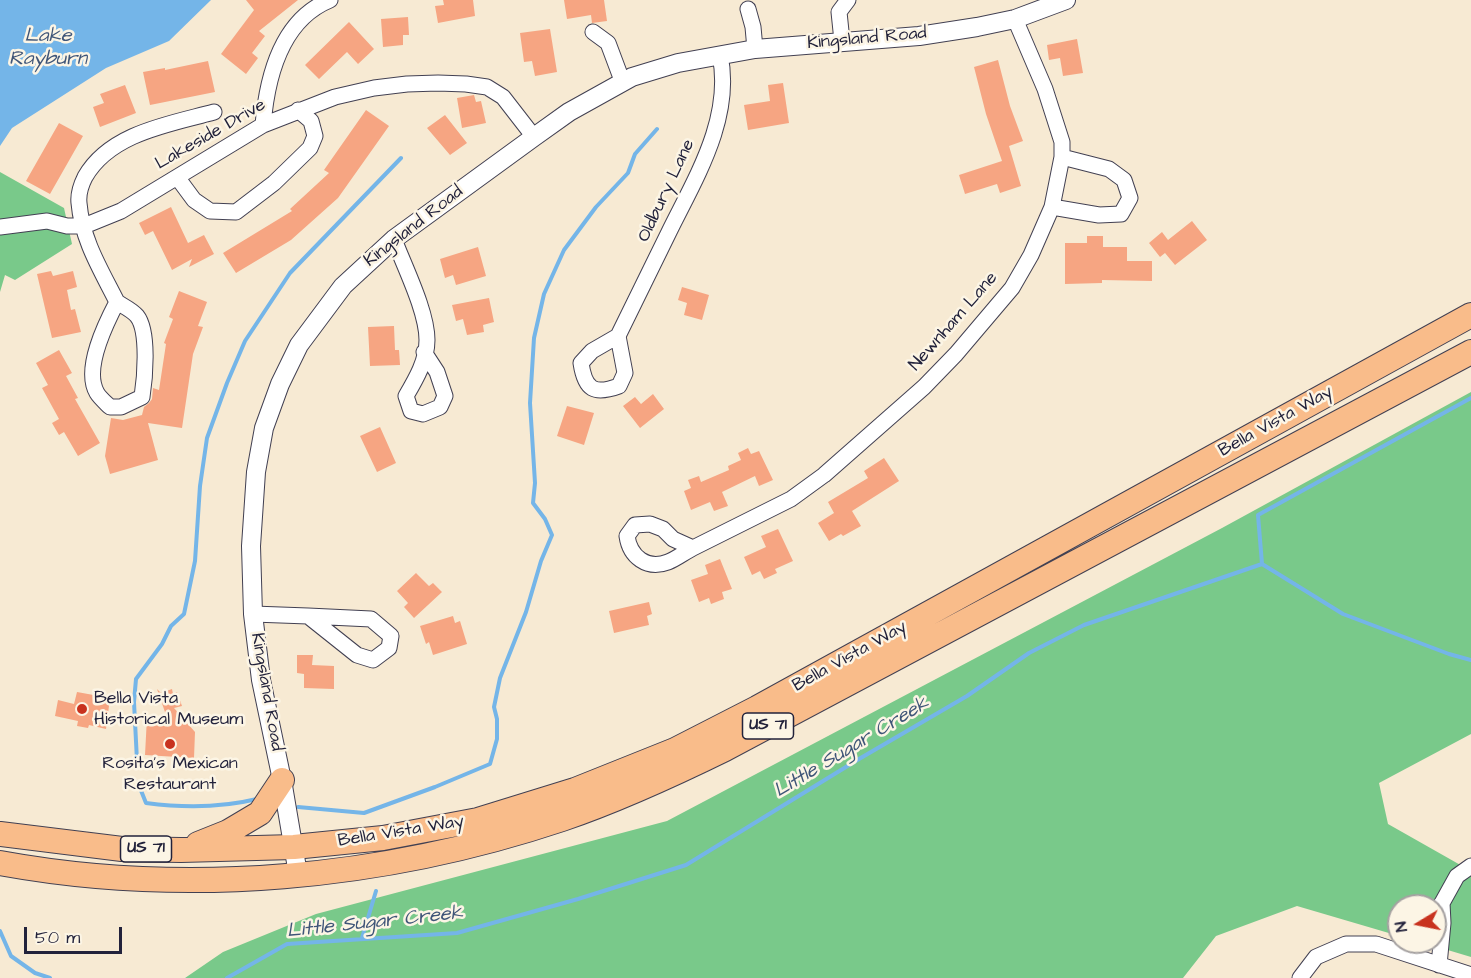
<!DOCTYPE html>
<style>
body{margin:0}
#map{position:relative;width:1471px;height:978px;overflow:hidden;background:#f7ead3;font-family:"Architects Daughter",sans-serif}
canvas{display:block}
.north{position:absolute;left:1387px;top:894px;width:60px;height:60px;box-sizing:border-box;background:#fcf5e5;border:2px solid #a5a1a1;border-radius:50%;rotate:260deg;font-size:16px;font-weight:700;line-height:24px;text-align:center;color:#22223b}
.north::after{content:'';display:block;margin:auto;width:21px;height:27px;background:#c8321e;clip-path:polygon(50% 0,100% 100%,50% 72%,0 100%)}
.scale{position:absolute;left:24px;top:927px;width:98px;height:27px;box-sizing:border-box;border:3px solid #22223b;border-top:0;padding-left:8px;font-size:18px;line-height:21px;white-space:nowrap;color:#22223b;-webkit-text-stroke:4px #fcf5e5;paint-order:stroke}
</style>
<div id="map">
<canvas width="1471" height="978"></canvas>
<div class="north">N</div>
<div class="scale">50 m</div>
</div>
<script>
const g = document.querySelector('canvas').getContext('2d');
g.lineJoin = 'round';
function fill(path, color) {
  g.fillStyle = color;
  g.fill(path, 'evenodd');
}
function stroke(path, color, width, dash) {
  g.strokeStyle = color;
  g.lineWidth = width;
  g.lineCap = dash ? 'butt' : 'round';
  g.setLineDash(dash || []);
  g.stroke(path);
}
function drawText(font, color, halo, rows, align = 'center') {
  g.font = font + ' "Architects Daughter",sans-serif';
  g.lineWidth = 5;
  g.setLineDash([]);
  g.textBaseline = 'middle';
  g.strokeStyle = halo;
  g.fillStyle = color;
  for (const [text, x, y, turn = 0] of rows) {
    g.save();
    g.translate(x, y);
    g.rotate((+turn || 0) * Math.PI / 180);
    g.textAlign = isNaN(turn) ? turn : align;
    if (halo) g.strokeText(text, 0, 0);
    g.fillText(text, 0, 0);
    g.restore();
  }
}
const green = new Path2D(`
 M0,172L64,208L72,244L15,280L5,275L0,292Z
 M1471,392V734L1379,783L1388,824L1471,871V957L1421,942H1435V906H1399V936L1297,906L1216,936L1183,978H185L223,952L316,914L667,821L1222,528Z`);
const water = new Path2D(`
 M0,0H211L169,41L106,68L12,128L0,146Z`);
const stream = new Path2D(`
 M1262,564L1258,515L1471,398
 M137,761L134,702L136,679L162,644L171,626L184,614L195,561L200,486L207,438L227,383L245,341L290,273L401,158
 M138,783L146,803C184,808 220,808 257,799
 M298,807L364,813L435,787L490,764L497,739V719L494,707L500,678L526,612L541,561L552,535L545,519L533,503L535,483L530,403L534,338L544,294L564,250L596,207L628,173L635,154L657,129
 M0,931L11,956L35,973L50,978
 M362,938L376,891
 M227,978L287,944L457,933L578,899L686,865L859,759L967,696L1029,653L1084,625L1262,564L1343,614L1449,654L1471,660`);
const building = new Path2D(`
 M246,0H298L259,31L265,36L252,53L258,58L246,74L221,54L254,10Z
 M443,0H473L475,16L438,23L435,6L444,5Z
 M564,0H604L607,21L592,23L591,15L567,19Z
 M408,17L409,35H403V45L383,47L381,19Z
 M349,22L374,49L358,64L347,52L319,79L305,65Z
 M550,29L557,72L535,76L532,61L524,62L520,33Z
 M1077,39L1083,73L1063,76L1060,58L1049,60L1047,45Z
 M998,60L1010,106L1023,141L1009,146L1021,186L1000,193L997,184L965,194L959,175L1002,161L986,114L974,67Z
 M208,61L215,92L150,105L143,72L165,68V70Z
 M783,83L789,123L748,130L744,105L770,101L768,85Z
 M125,85L136,113L100,127L93,107L104,103L100,94Z
 M474,95L476,102L481,101L486,123L462,128L457,98Z
 M366,110L389,126L338,198L291,240L236,273L223,253L292,211L290,209L329,173L324,170Z
 M445,115L467,143L450,155L427,128Z
 M59,123L83,136L50,194L26,181Z
 M171,207L188,243L204,235L214,254L189,267L192,259L172,270L153,231L145,235L139,223Z
 M1192,221L1207,240L1175,265L1165,253L1160,257L1149,243L1162,232L1168,240Z
 M1087,236H1103V247H1127V261H1152V281L1102,280V283L1065,284V243H1087Z
 M478,247L486,276L456,285L453,275L445,278L440,259Z
 M51,271L53,276L73,271L77,287L67,290L71,310L75,309L81,332L52,338L37,274Z
 M682,287L709,295L702,320L684,315L687,303L678,300Z
 M179,291L207,302L198,326L203,327L193,354L182,428L148,423L158,460L110,474L105,456L111,418L123,420L142,415L144,407L149,403L152,399L153,388L159,390L166,344L164,343L173,319L169,317Z
 M489,298L494,322L483,325L484,332L467,335L463,319L456,321L452,305Z
 M394,326L395,350H399L400,365L370,366L368,327Z
 M59,350L72,373L66,376L78,398L75,399L100,443L78,456L64,432L59,435L52,423L59,419L42,388L48,385L36,363Z
 M653,394L664,409L640,428L623,406L635,397L641,404Z
 M567,406L594,413L584,445L557,436Z
 M380,427L396,463L377,472L360,436Z
 M748,448L751,454L759,451L773,480L759,486L755,476L722,492L728,506L714,511L710,502L691,510L684,491L691,488L688,480L699,476L701,482L729,470L728,466L741,460L738,453Z
 M884,458L899,481L852,511L861,526L843,536L841,534L829,541L818,523L834,513L828,502L868,478L864,471Z
 M778,529L793,561L775,569L777,573L764,579L760,571L752,575L744,557L766,547L761,536Z
 M720,559L732,589L722,592L724,599L711,604L709,598L699,602L691,580L708,574L705,565Z
 M416,573L429,586L433,583L442,592L414,618L404,607L408,603L397,591Z
 M649,602L652,614L647,616L649,625L614,633L609,611Z
 M453,616L455,623L460,621L467,644L433,655L429,642L426,644L420,626Z
 M297,655H313L312,665L334,666V689L304,688V674L297,673Z
 M157,689L161,693L172,689L173,694L177,692L182,706L174,708L195,732L194,758L145,755L147,717L169,718L166,715Z
 M77,692L110,698L106,729L89,725L88,728L77,726L78,721L55,716L58,700L74,704Z`);
const minor = new Path2D(`
 M748,9L753,27L755,49
 M593,32L608,43L623,83
 M842,41L839,12L848,0
 M263,125C267,77 281,20 330,0
 M177,177L194,200L210,211L236,212L274,183L310,148L315,136L311,121L298,110
 M1052,207L1099,215L1121,214L1130,198L1124,180L1109,169L1062,157
 M0,227L47,221L67,226H84L121,211L263,125L335,97L374,88L407,84L438,83L466,84L487,87L503,97L534,137
 M394,239C404,266 427,311 427,340C427,360 416,379 406,396L411,411L423,414L440,407L445,396L437,372L424,352
 M117,302C101,270 82,240 79,203C78,194 81,185 85,177C110,133 170,124 214,112
 M117,302C123,306 132,310 137,316C149,331 145,378 142,397L121,407H110C106,403 100,398 97,393C83,369 106,323 117,302Z
 M618,336L625,373L619,386C594,395 585,390 581,363L592,351L618,336C635,301 652,267 669,232C696,177 733,118 720,55
 M693,548C685,552 676,559 668,562C647,570 630,557 627,536L635,525L650,524L663,529L673,539L693,548L791,499L824,475L924,387L956,354L1012,288L1031,255L1052,207L1062,157V142L1045,89L1015,19
 M253,614L308,616
 M308,616L371,619L391,636L389,648L373,660L357,655Z
 M1436,910L1442,903L1457,876L1471,866
 M1439,965L1443,923L1442,903
 M1300,978L1316,957L1346,944H1376L1471,975`);
const tertiary = new Path2D(`
 M298,874L282,780L261,680L253,614L251,546L256,472L264,428L280,384L299,345L343,286L394,239L534,137L569,112L632,77L678,63L755,49L919,36L977,27L1015,19L1066,0`);
const primary = new Path2D(`
 M0,834L122,849L181,850L294,847L383,838L478,820L575,790L675,750L757,708L1471,315
 M198,844L228,832L260,813L282,780
 M0,863C186,897 383,879 562,819C618,800 672,775 725,749L1471,352`);
const markers = [
 [82,709,6,"#c8321e"],
 [170,744,6,"#c8321e"]
];
const shields = [
 [768,726,51],
 [146,849,51]
];
const shieldNames = [
 ["US 71",768,726],
 ["US 71",146,849]
];
const streetNames = [
 ["Kingsland Road",867,39,-5],
 ["Lakeside Drive",211,135,-30],
 ["Oldbury Lane",667,191,-65],
 ["Kingsland Road",414,227,-38],
 ["Newnham Lane",954,322,-49],
 ["Bella Vista Way",1276,422,-29],
 ["Bella Vista Way",850,657,-29],
 ["Kingsland Road",266,692,80],
 ["Bella Vista Way",401,832,-9]
];
const poiNames = [
 ["Bella Vista",94,699],
 ["Historical Museum",94,720],
 ["Rosita's Mexican",170,764,"center"],
 ["Restaurant",170,785,"center"]
];
const waterNames = [
 ["Lake",48,37],
 ["Rayburn",48,60],
 ["Little Sugar Creek",852,748,-31],
 ["Little Sugar Creek",375,923,-6]
];
fill(green, '#79c98a');
fill(water, '#74b5e8');
stroke(stream, '#74b5e8', 4);
fill(building, '#f6a582');
stroke(minor, '#424052', 17);
stroke(tertiary, '#424052', 20);
stroke(primary, '#424052', 26);
stroke(minor, '#fff', 15);
stroke(tertiary, '#fff', 18);
stroke(primary, '#f9bc8a', 24);
for (const [x, y, r, color] of markers) {
  const dot = new Path2D();
  dot.arc(x, y, r, 0, 2 * Math.PI);
  g.fillStyle = color;
  g.fill(dot);
  stroke(dot, '#fcf5e5', 2);
}
for (const [x, y, w] of shields) {
  const box = new Path2D();
  box.roundRect(x - w / 2, y - 13, w, 26, 4.5);
  g.fillStyle = '#fcf5e5';
  g.fill(box);
  stroke(box, '#22223b', 1.5);
}
drawText('bold 16px', '#22223b', null, shieldNames);
drawText('18px', '#22223b', '#fcf5e5', streetNames);
drawText('18px', '#22223b', '#fcf5e5', poiNames, 'left');
drawText('italic 20px', '#3f5578', '#fcf5e5', waterNames);
</script>
